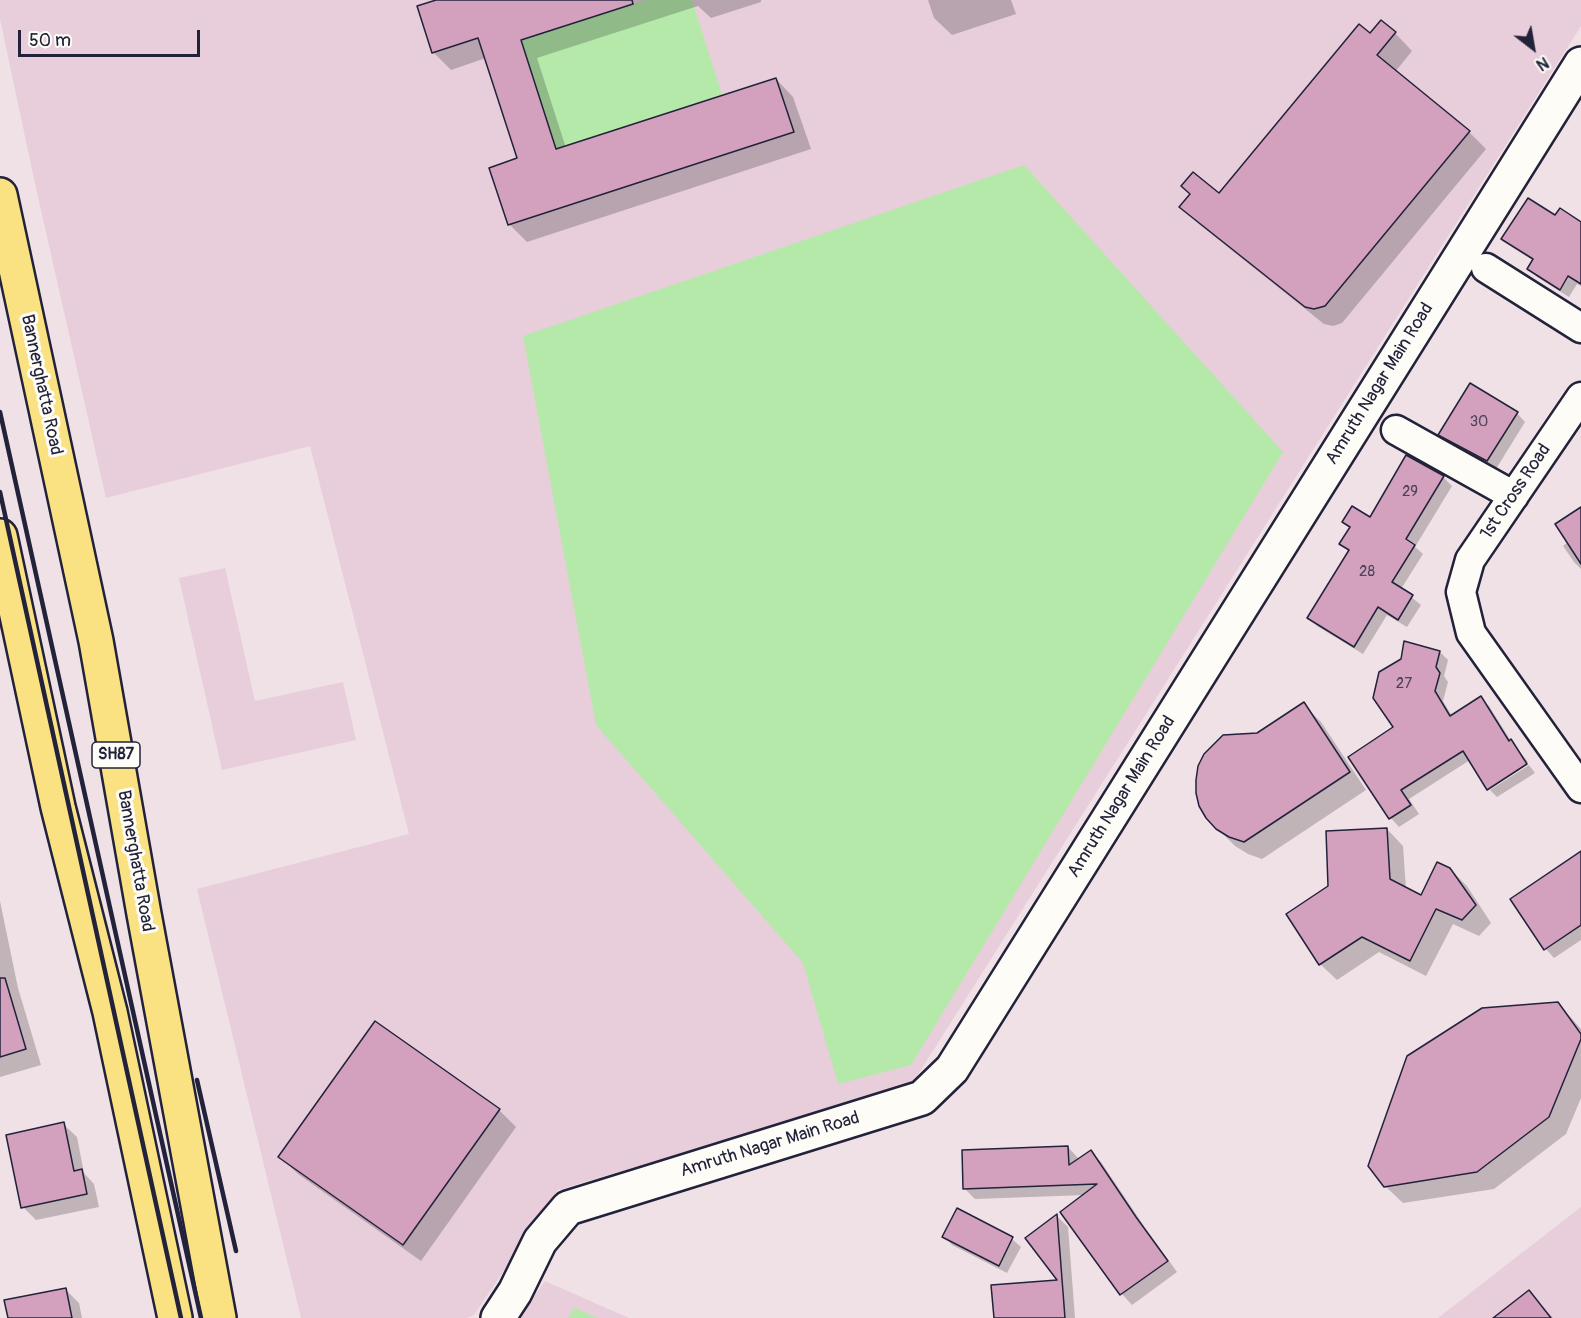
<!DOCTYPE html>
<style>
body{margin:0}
#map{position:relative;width:1581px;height:1318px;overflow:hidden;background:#f0e1e6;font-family:Pangolin,sans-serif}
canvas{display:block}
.north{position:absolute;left:1503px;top:18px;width:60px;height:60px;-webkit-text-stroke:4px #fdfcf7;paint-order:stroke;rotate:149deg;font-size:16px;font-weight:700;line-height:24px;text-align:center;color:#22223b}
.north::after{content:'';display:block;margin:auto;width:21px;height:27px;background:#22223b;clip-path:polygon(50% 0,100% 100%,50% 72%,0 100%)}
.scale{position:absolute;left:18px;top:30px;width:182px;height:27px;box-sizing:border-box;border:3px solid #22223b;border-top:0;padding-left:8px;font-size:18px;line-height:21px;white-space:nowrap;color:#22223b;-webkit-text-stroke:4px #fdfcf7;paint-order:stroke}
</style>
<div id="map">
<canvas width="1581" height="1318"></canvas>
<div class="north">N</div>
<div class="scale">50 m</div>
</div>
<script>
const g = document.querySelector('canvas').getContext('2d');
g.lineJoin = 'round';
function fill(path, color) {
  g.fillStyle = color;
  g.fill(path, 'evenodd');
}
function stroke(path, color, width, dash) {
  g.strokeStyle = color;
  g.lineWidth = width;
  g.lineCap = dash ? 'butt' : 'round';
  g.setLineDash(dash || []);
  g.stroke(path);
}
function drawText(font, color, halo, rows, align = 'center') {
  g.font = font + ' Pangolin,sans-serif';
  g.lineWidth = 6;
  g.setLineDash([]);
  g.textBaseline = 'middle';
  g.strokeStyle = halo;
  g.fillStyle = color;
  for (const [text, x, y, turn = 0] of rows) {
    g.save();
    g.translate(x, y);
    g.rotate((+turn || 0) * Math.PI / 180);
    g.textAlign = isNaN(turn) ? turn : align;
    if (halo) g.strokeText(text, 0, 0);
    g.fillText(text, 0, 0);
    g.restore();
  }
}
const built = new Path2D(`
 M0,0H1581V26L912,1084L558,1190L474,1315L467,1318H301L197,889L409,834L310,446L106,498L34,179L0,19Z
 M225,568L255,701L343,682L356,740L222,770L179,578Z
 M1581,1207V1318H1438Z
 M545,1281L629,1318H519Z`);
const green = new Path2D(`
 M645,0H692L722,95L556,149L521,40Z
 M1024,165L1283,452L911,1065L838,1084L803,963L596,725L523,336Z
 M574,1308H575L598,1318H568Z`);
const shadow = new Path2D(`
 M441,0H761V2L711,18L698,6L537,58L566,148L776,79L793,97L811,149L527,242L509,224L519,159L486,58L451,70L433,52Z
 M928,0H1011L1016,14L952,35L934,18Z
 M1395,33L1412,51L1395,72L1469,132L1486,149L1342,323L1333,326L1324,324L1199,224L1181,207L1220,196L1371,35Z
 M1556,217L1581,224V286L1577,284L1569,297L1537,277L1529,268L1534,261L1512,247L1503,238Z
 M1517,413L1525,422L1496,469L1449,443L1440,435Z
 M1443,477L1452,486L1415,547L1423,554L1401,589L1421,605L1407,627L1387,615L1363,654L1317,626L1309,618L1349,552L1341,544L1350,529L1344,522L1370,519Z
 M1581,509V569L1574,562L1563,546L1568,542Z
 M1440,652L1448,660L1444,676L1448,682L1443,701L1452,716L1480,698L1489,706L1511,741L1528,762L1488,787L1470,760L1409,799L1419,814L1399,827L1391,818L1350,757L1395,727Z
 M1303,704L1321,722L1366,790L1262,859L1248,854L1235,846L1217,828L1257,735Z
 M1529,765L1535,773L1497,797L1490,790Z
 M1387,829L1403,846L1406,889L1421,897L1450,869L1467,886L1491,923L1479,936L1453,924L1426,976L1379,952L1337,980L1320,964L1330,887Z
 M1581,853V940L1554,958L1546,949L1512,899Z
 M0,901L18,988L41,1065L0,1077Z
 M1558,1003L1581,1029V1098L1566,1134L1494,1189L1403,1203L1385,1186Z
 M499,1110L516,1127L421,1261L298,1174L280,1157Z
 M63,1124L77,1137L84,1173L94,1184L99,1207L36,1220L23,1207Z
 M1068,1147L1078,1158V1160L1091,1152L1101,1162L1146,1229L1177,1272L1132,1305L1122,1294L1062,1212L1085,1195L975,1199L964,1188Z
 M957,1210L1012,1239L1021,1247L1007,1273L952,1245L944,1236Z
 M1057,1216L1068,1227L1075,1318H995L1060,1282Z
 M66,1290L79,1303L82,1318H9Z
 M1529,1292L1553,1318H1496Z`);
const building = new Path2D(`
 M436,0H632L633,4L521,40L556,149L776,78L794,132L508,225L489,168L517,158L478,38L432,53L417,6Z
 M1381,20L1396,32L1377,55L1470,131L1325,306L1314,309L1305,307L1179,207L1190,194L1181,186L1193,172L1219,193L1359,24L1370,33Z
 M1528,198L1555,215L1560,208L1581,222V284L1568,276L1560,290L1527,269L1533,259L1501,239Z
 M1470,383L1518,412L1487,461L1438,435Z
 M1406,455L1444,476L1406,539L1415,545L1392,582L1413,595L1398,620L1378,607L1354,647L1307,618L1349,550L1339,544L1350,527L1342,522L1352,506L1370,517Z
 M1581,507V564L1555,524Z
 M1404,641L1440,651L1436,667L1440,673L1435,691L1450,716L1481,696L1509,741L1511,739L1527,764L1487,790L1463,751L1401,790L1411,805L1389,819L1348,757L1393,727L1373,698L1379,672L1401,659Z
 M1304,702L1350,772L1244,842L1229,837L1216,829L1206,818L1199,806L1196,793V780L1198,766L1204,754L1223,735L1257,733Z
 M1387,828L1390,879L1421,895L1437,862L1450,868L1476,905L1462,920L1436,909L1410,961L1362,937L1319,965L1286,914L1328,886L1326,831Z
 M1581,851V925L1544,950L1510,899Z
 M0,978H5L26,1049L0,1057Z
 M1558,1002L1581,1034V1039L1549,1117L1477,1172L1384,1187L1368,1166L1407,1056L1482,1008Z
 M375,1021L500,1109L403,1245L278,1157Z
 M64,1122L74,1171L82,1169L87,1194L21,1208L6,1135Z
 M1068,1146L1069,1165L1091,1150L1136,1217L1168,1261L1120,1295L1060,1212L1097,1184L963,1189L962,1150Z
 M957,1208L1013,1237L999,1266L942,1237Z
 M1057,1214L1065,1318H994L991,1285L1057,1280L1025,1238Z
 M66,1288L72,1318H8L4,1300Z
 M1529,1290L1551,1318H1493Z`);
const street = new Path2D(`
 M1486,268L1581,328
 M1581,397L1470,560L1461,592L1471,633L1581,788
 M1396,430L1514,496`);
const secondary = new Path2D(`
 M498,1318L515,1292L540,1241L568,1208L922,1098L952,1069L1581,64`);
const primary = new Path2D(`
 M0,195L96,641L144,914L219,1318
 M0,536L58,807L110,1012L175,1318`);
const rail = new Path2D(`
 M0,412L201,1318
 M0,492L181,1318
 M197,1080L236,1251`);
const numberNames = [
 ["30",1479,422],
 ["29",1410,492],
 ["28",1367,572],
 ["27",1404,684]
];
const shields = [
 [116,755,48]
];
const shieldNames = [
 ["SH87",116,755]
];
const streetNames = [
 ["Amruth Nagar Main Road",1380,384,-58],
 ["Bannerghatta Road",41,385,78],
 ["1st Cross Road",1516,492,-56],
 ["Amruth Nagar Main Road",1122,797,-58],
 ["Bannerghatta Road",135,861,80],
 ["Amruth Nagar Main Road",770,1145,-17]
];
fill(built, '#e7ceda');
fill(green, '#b5e9aa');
fill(shadow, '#0003');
fill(building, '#d3a1be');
stroke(building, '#22223b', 1.5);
stroke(street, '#22223b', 33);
stroke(secondary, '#22223b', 38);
stroke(primary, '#22223b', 38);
stroke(street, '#fdfcf7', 28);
stroke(secondary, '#fdfcf7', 33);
stroke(primary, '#fae181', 33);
stroke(rail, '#22223b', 4.5);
drawText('15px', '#4e425c', null, numberNames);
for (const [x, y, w] of shields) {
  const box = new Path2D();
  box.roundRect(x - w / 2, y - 13, w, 26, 4.5);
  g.fillStyle = '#fdfcf7';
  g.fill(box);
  stroke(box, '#22223b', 1.5);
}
drawText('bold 16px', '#22223b', null, shieldNames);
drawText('18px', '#22223b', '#fdfcf7', streetNames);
</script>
